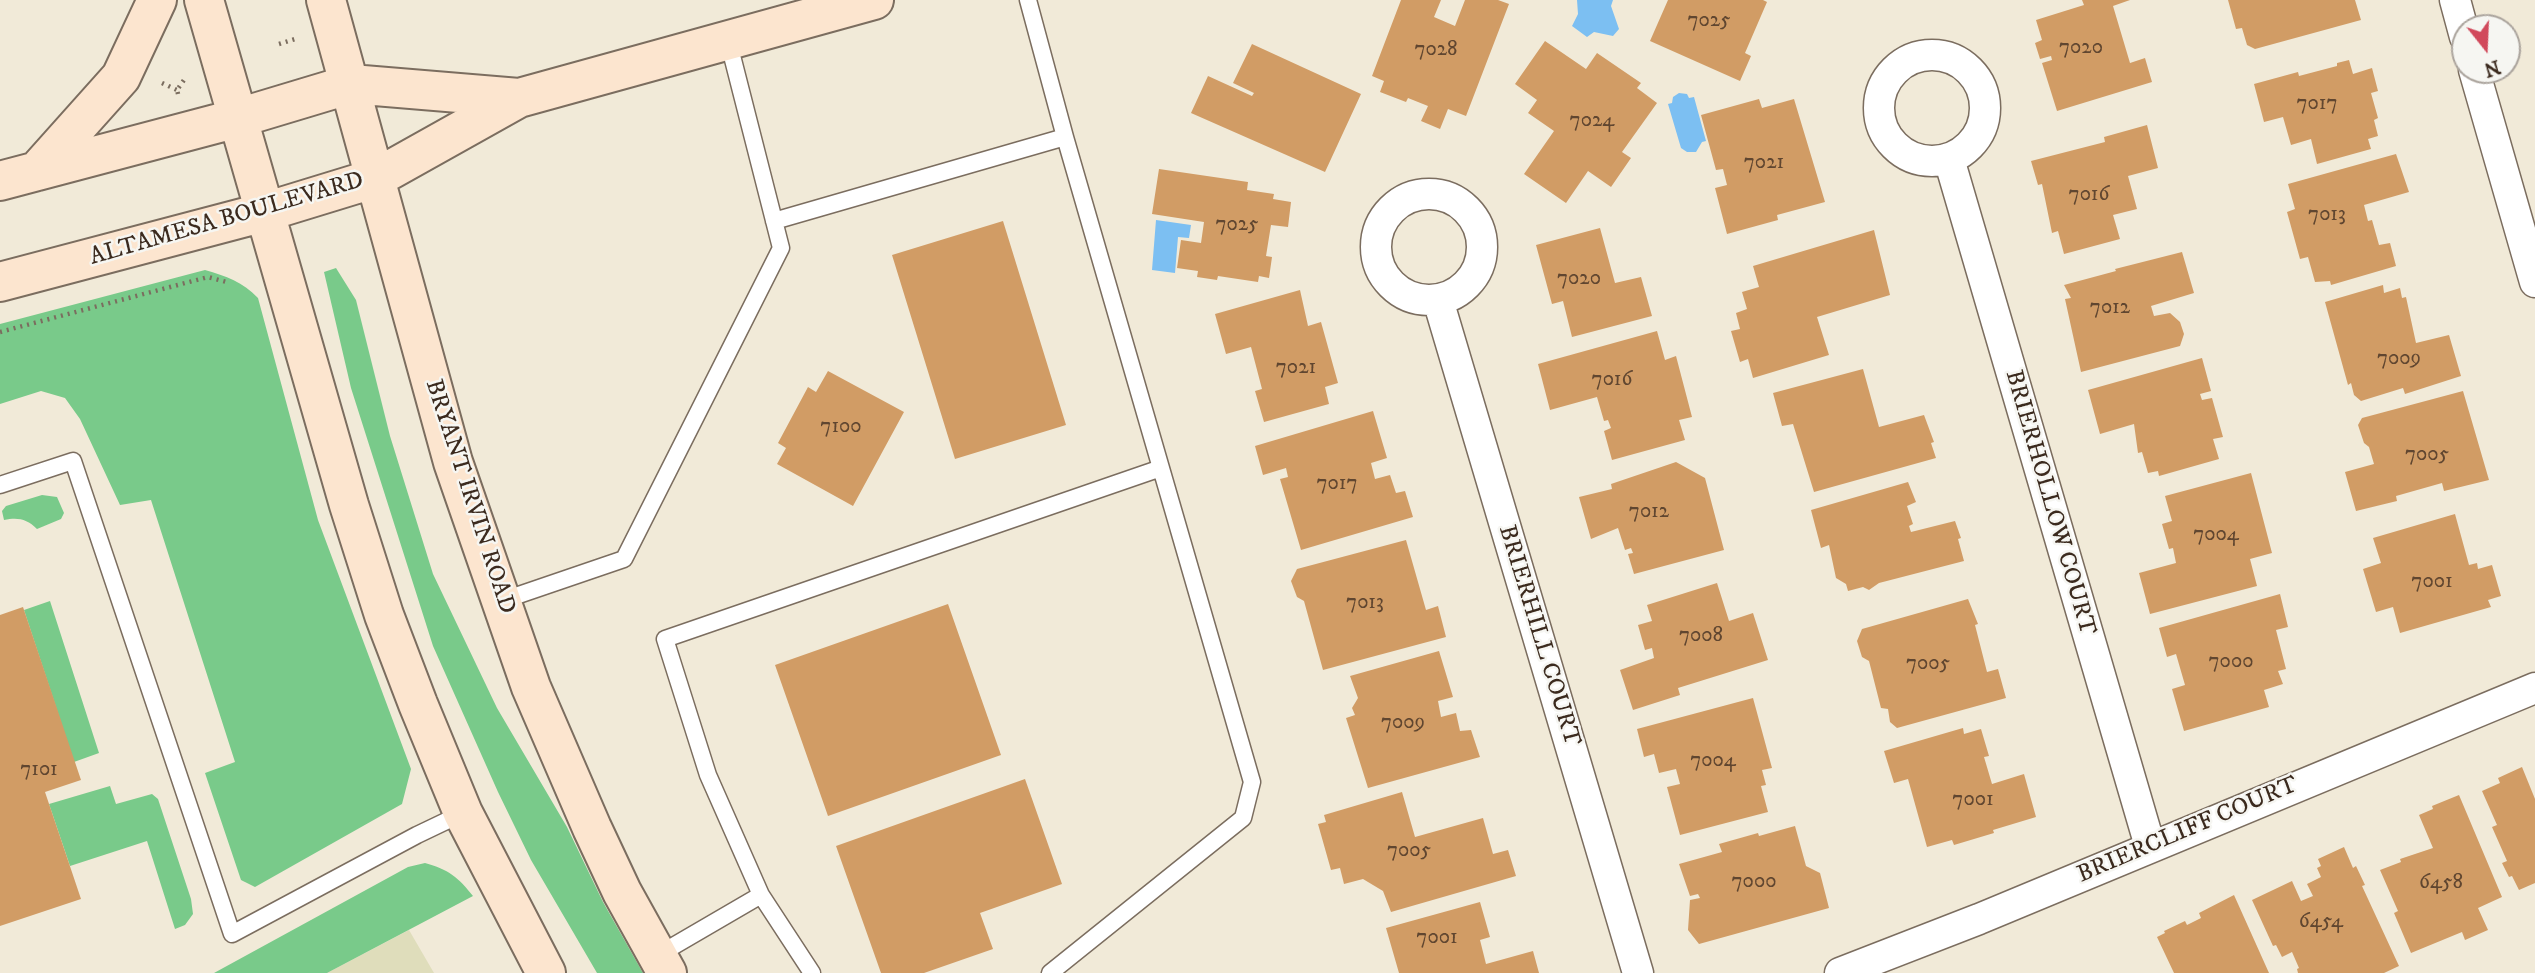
<!DOCTYPE html>
<style>
body{margin:0}
#map{position:relative;width:2535px;height:973px;overflow:hidden;background:#f1ead8;font-family:"IM FELL DW Pica",serif}
canvas{display:block}
.north{position:absolute;left:2451px;top:14px;width:70px;height:70px;box-sizing:border-box;background:#f6f6f2;border:2px solid #aba49d;border-radius:50%;rotate:162deg;font-size:19px;font-weight:700;line-height:28px;text-align:center;color:#3b2a1e}
.north::after{content:'';display:block;margin:auto;width:24px;height:32px;background:#d1495b;clip-path:polygon(50% 0,100% 100%,50% 72%,0 100%)}
</style>
<div id="map">
<canvas width="2535" height="973"></canvas>
<div class="north">N</div>
</div>
<script>
const g = document.querySelector('canvas').getContext('2d');
g.lineJoin = 'round';
function fill(path, color) {
  g.fillStyle = color;
  g.fill(path, 'evenodd');
}
function stroke(path, color, width, dash) {
  g.strokeStyle = color;
  g.lineWidth = width;
  g.lineCap = dash ? 'butt' : 'round';
  g.setLineDash(dash || []);
  g.stroke(path);
}
function drawText(font, color, halo, rows, align = 'center') {
  g.font = font + ' "IM FELL DW Pica",serif';
  g.lineWidth = 5;
  g.setLineDash([]);
  g.textBaseline = 'middle';
  g.strokeStyle = halo;
  g.fillStyle = color;
  for (const [text, x, y, turn = 0] of rows) {
    g.save();
    g.translate(x, y);
    g.rotate((+turn || 0) * Math.PI / 180);
    g.textAlign = isNaN(turn) ? turn : align;
    if (halo) g.strokeText(text, 0, 0);
    g.fillText(text, 0, 0);
    g.restore();
  }
}
const built = new Path2D(`
 M409,930L434,973H327Z`);
const green = new Path2D(`
 M336,268L356,300L390,436L433,574L497,708L567,827L603,902L643,973H597L531,860L498,792L433,646L351,388L324,272Z
 M205,270C226,276 243,282 258,298L318,520L411,769L402,804L255,887L241,880L205,773L235,762L151,500L120,505L80,419L65,398L41,391L0,404V324Z
 M42,495L57,497L64,513L61,519L37,529C27,519 18,517 4,520L2,511L6,506Z
 M50,601L99,753L74,762L24,610Z
 M110,786L116,804L152,794L158,799L191,899L193,914L185,925L175,929L147,841L70,866L49,804Z
 M425,863C448,869 459,878 473,896L327,973H214L408,867Z`);
const water = new Path2D(`
 M1577,0H1613L1611,6L1619,29L1613,36L1594,32L1587,37L1572,26L1578,14Z
 M1679,93L1687,94L1689,98L1694,97L1706,141L1702,142L1696,152H1687L1681,148L1668,104L1672,103L1673,97Z
 M1156,220L1191,225L1189,238L1178,237L1175,273L1152,270Z`);
const building = new Path2D(`
 M1401,0H1441L1434,17L1455,26L1465,0H1498L1509,4L1466,116L1448,109L1440,129L1421,121L1428,106L1408,98L1406,102L1380,92L1384,81L1372,76Z
 M1668,0H1763L1767,2L1745,53L1751,56L1740,81L1650,41Z
 M2082,0H2130L2113,6L2130,63L2145,58L2152,82L2057,111L2042,63L2052,60L2051,56L2040,59L2035,43L2042,40L2036,20L2084,5Z
 M2228,0H2355L2361,20L2255,49L2247,45L2242,28L2236,29Z
 M1545,41L1586,69L1597,53L1641,83L1637,88L1657,103L1622,152L1631,158L1611,187L1588,171L1566,203L1524,174L1554,131L1528,113L1537,100L1515,84Z
 M1252,44L1361,94L1325,172L1191,113L1208,76L1252,96L1254,93L1233,83Z
 M2349,60L2353,74L2372,68L2378,91L2371,93L2378,118L2374,120L2378,136L2368,139L2371,149L2317,164L2311,139L2291,145L2283,117L2264,122L2254,84L2298,72L2299,76L2337,66V63Z
 M1759,99L1762,108L1794,99L1825,202L1777,215L1778,220L1727,234L1715,188L1727,185L1723,169L1716,170L1701,115Z
 M2147,125L2158,168L2128,176L2137,209L2113,215L2120,239L2064,254L2058,231L2052,233L2042,184L2038,185L2031,161L2105,142L2104,137Z
 M2396,154L2409,192L2364,205L2368,221L2372,220L2379,245L2390,243L2396,266L2331,285L2330,281L2315,282L2308,257L2300,259L2287,212L2295,209L2288,184Z
 M1159,169L1248,182L1247,190L1274,194L1273,199L1291,202L1288,227L1271,225L1266,256L1272,257L1269,278L1259,276L1258,282L1218,276L1217,280L1197,277L1198,271L1177,268L1181,240L1201,243L1204,222L1152,214Z
 M1003,221L1066,425L955,459L892,255Z
 M1600,228L1615,283L1641,277L1652,316L1572,337L1563,301L1552,304L1536,245Z
 M1874,230L1890,295L1817,317L1829,355L1753,378L1748,359L1740,362L1731,331L1740,329L1736,313L1747,309L1742,292L1759,287L1753,266Z
 M2182,252L2194,293L2151,306L2154,316L2170,313L2180,322L2184,334L2180,346L2081,372L2065,299L2071,298L2064,285L2116,271L2115,269Z
 M2383,285L2384,293L2400,288L2402,298L2406,297L2416,343L2449,335L2461,376L2405,394L2403,388L2361,401L2354,395L2351,383L2348,385L2325,302Z
 M1300,290L1308,326L1321,322L1338,383L1325,387L1329,404L1264,422L1255,391L1262,389L1251,347L1226,354L1215,314Z
 M1657,331L1665,360L1676,356L1692,417L1679,420L1685,440L1612,460L1604,431L1611,428L1608,420L1604,421L1597,397L1550,410L1538,364Z
 M2202,358L2211,391L2200,394L2202,400L2212,398L2223,437L2213,439L2219,459L2159,476L2158,471L2148,473L2142,452L2138,453L2134,424L2100,434L2088,390Z
 M1863,369L1879,427L1924,415L1934,442L1931,443L1936,458L1814,492L1793,424L1782,426L1773,393Z
 M828,371L904,412L853,506L777,464L786,448L778,443L808,387L816,392Z
 M2463,391L2489,480L2444,491L2442,483L2396,496L2397,501L2356,511L2345,472L2374,464L2369,447L2364,443L2358,425L2362,418Z
 M1373,411L1387,458L1371,463L1375,479L1390,475L1396,493L1405,491L1413,517L1301,550L1280,479L1288,477L1286,468L1263,475L1255,446Z
 M1676,462L1705,478L1724,550L1634,574L1628,554L1633,553L1631,548L1625,550L1618,528L1591,539L1579,497L1612,489L1611,484Z
 M2251,473L2272,553L2250,559L2257,586L2150,614L2139,573L2176,563L2173,548L2169,549L2162,524L2172,521L2165,496Z
 M1908,482L1916,502L1907,506L1913,524L1909,526L1911,532L1955,521L1961,538L1958,539L1964,561L1879,583L1869,590L1863,587L1848,591L1846,584L1836,578L1829,545L1821,548L1811,510Z
 M2455,514L2469,565L2477,563L2478,569L2492,565L2501,596L2488,600L2491,607L2400,633L2393,607L2376,612L2363,569L2381,563L2373,538Z
 M1406,540L1426,610L1438,606L1446,637L1323,670L1304,601L1297,597L1291,581L1297,569Z
 M1717,583L1729,621L1753,613L1768,660L1678,688L1680,695L1633,710L1620,670L1654,658L1652,648L1645,650L1638,625L1652,621L1647,605Z
 M2280,594L2288,627L2276,630L2286,669L2278,671L2283,684L2264,690L2269,707L2184,731L2172,689L2185,685L2176,654L2167,657L2159,628Z
 M1968,599L1978,624L1975,625L1987,672L1998,669L2006,698L1897,728L1890,722L1888,709L1881,708L1869,661L1862,657L1857,641L1862,629Z
 M948,604L1001,755L828,816L775,665Z
 M23,607L81,780L45,792L81,899L0,926V615Z
 M1439,651L1453,697L1438,701L1441,717L1456,713L1460,731L1471,730L1480,757L1368,788L1346,718L1355,715L1352,708L1358,698L1350,676Z
 M1753,698L1772,768L1762,770L1766,785L1761,786L1768,812L1680,835L1667,787L1680,784L1676,769L1659,773L1654,754L1644,757L1637,729Z
 M1963,728L1964,734L1981,729L1989,756L1984,757L1992,784L2024,774L2036,817L1993,830L1994,833L1954,845L1952,840L1927,847L1908,779L1894,783L1884,751Z
 M2522,767L2535,799V883L2519,890L2512,876L2509,877L2502,863L2507,861L2492,827L2497,825L2482,791L2500,783L2498,778Z
 M1025,779L1062,884L980,913L993,949L924,973H881L836,846Z
 M1402,792L1415,837L1483,818L1493,854L1508,850L1516,876L1391,912L1383,891L1363,879L1344,884L1340,868L1331,870L1318,824L1326,822L1324,815Z
 M2459,795L2502,897L2478,908L2488,930L2465,940L2462,932L2411,953L2394,913L2398,911L2380,870L2401,862L2400,859L2433,848L2419,815L2433,809L2432,806Z
 M1795,826L1806,866L1820,873L1829,908L1699,944L1688,930L1690,900L1700,898L1698,894L1690,896L1679,864L1722,852L1719,844L1758,833L1759,836Z
 M2344,847L2353,868L2356,866L2365,885L2362,886L2399,966L2384,973H2298L2297,969L2299,968L2292,952L2282,957L2276,945L2273,946L2252,900L2292,881L2301,901L2313,896L2307,884L2321,877L2317,868L2321,866L2318,859Z
 M2234,895L2269,973H2174L2157,937L2165,933L2164,931L2185,921L2187,925L2201,918L2199,913Z
 M1480,902L1490,937L1480,940L1486,964L1533,951L1539,973H1399L1386,928Z`);
const path = new Path2D(`
 M279,44L295,39
 M162,83L177,90
 M178,94L177,90L186,77
 M0,332L208,277L230,283`);
const lane = new Path2D(`
 M1028,0L1065,137L1252,782L1243,818L1050,973
 M774,221L1065,137
 M0,485L73,461L232,934L417,835L463,813
 M501,601L624,559L781,248L728,40
 M658,955L761,895
 M812,973L761,895L708,775L665,639L1161,468`);
const street = new Path2D(`
 M2455,0L2465,37
 M1879 108a53 53 0 1 1 106 0a53 53 0 1 1-106 0Z
 M2474,70L2535,282
 M1949,159L2150,846
 M1376 247a53 53 0 1 1 106 0a53 53 0 1 1-106 0Z
 M1438,300L1638,973
 M1840,973L1979,919L2535,688`);
const secondary = new Path2D(`
 M204,0L349,505L384,615L418,704L463,813L546,973
 M326,0L453,462L531,687L592,828L622,892L667,973
 M37,171L121,77L157,0
 M0,181L238,118L351,84L519,98
 M0,282L265,212L376,178L519,98L874,0`);
const numberNames = [
 ["7025",1709,22],
 ["7020",2081,49],
 ["7028",1436,51],
 ["7017",2317,105],
 ["7024",1592,122],
 ["7021",1764,164],
 ["7016",2089,196],
 ["7013",2327,216],
 ["7025",1237,226],
 ["7020",1579,280],
 ["7012",2110,309],
 ["7009",2399,360],
 ["7021",1296,369],
 ["7016",1612,381],
 ["7100",841,428],
 ["7005",2427,456],
 ["7017",1337,485],
 ["7012",1649,513],
 ["7004",2216,536],
 ["7001",2432,583],
 ["7013",1365,604],
 ["7008",1701,637],
 ["7000",2231,663],
 ["7005",1928,665],
 ["7009",1403,724],
 ["7004",1713,762],
 ["7101",39,771],
 ["7001",1973,801],
 ["7005",1409,852],
 ["7000",1754,883],
 ["6458",2441,884],
 ["6454",2321,923],
 ["7001",1437,939]
];
const streetNames = [
 ["ALTAMESA BOULEVARD",227,220,-16],
 ["BRYANT IRVIN ROAD",469,497,72],
 ["BRIERHOLLOW COURT",2049,503,74],
 ["BRIERHILL COURT",1538,636,73],
 ["BRIERCLIFF COURT",2188,831,-23]
];
fill(built, '#dfddbb');
fill(green, '#79ca8a');
fill(water, '#7cbff2');
fill(building, '#d19c65');
stroke(lane, '#7b6d5f', 19);
stroke(street, '#7b6d5f', 33);
stroke(secondary, '#7b6d5f', 42);
stroke(path, '#7b6d5f', 4.5, [2, 5]);
stroke(lane, '#fff', 16);
stroke(street, '#fff', 30);
stroke(secondary, '#fce5cf', 38);
drawText('21px', '#604630', null, numberNames);
drawText('24px', '#3b2a1e', '#f6f6f2', streetNames);
</script>
